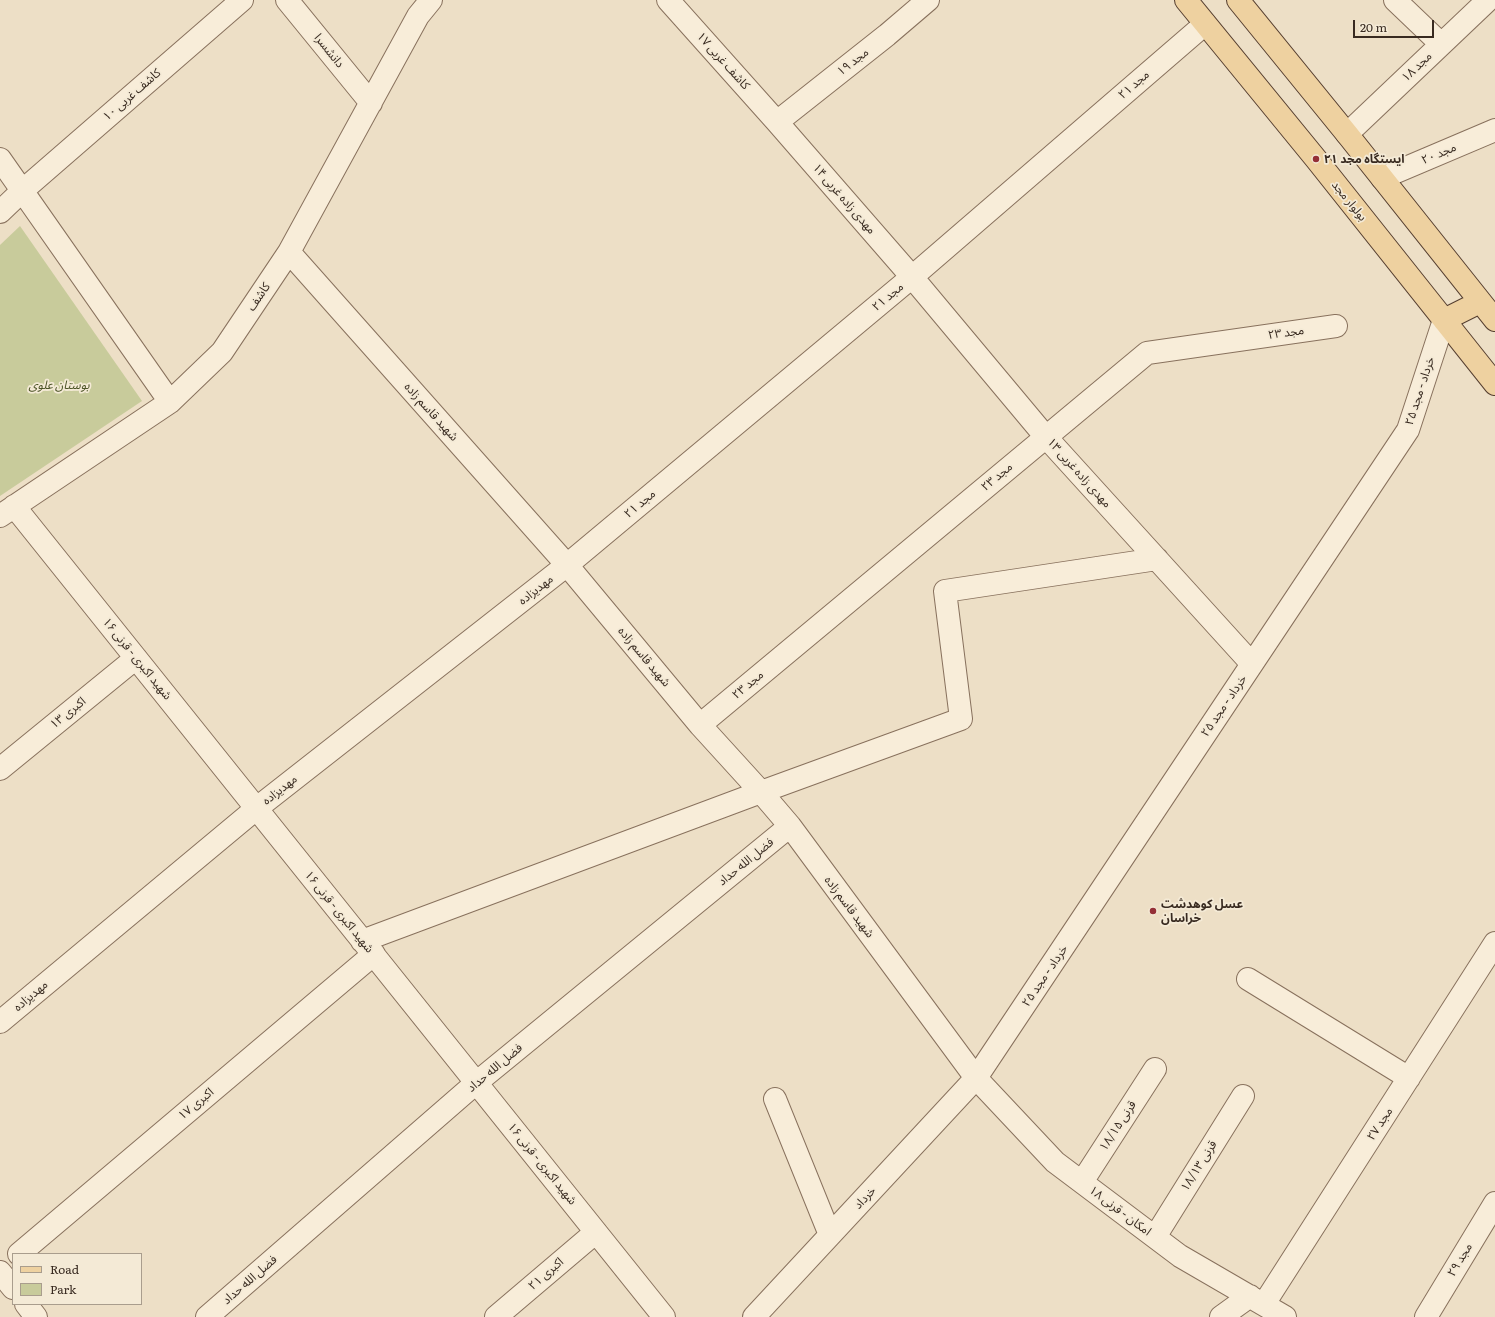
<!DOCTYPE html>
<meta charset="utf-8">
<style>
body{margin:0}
#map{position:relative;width:1495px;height:1317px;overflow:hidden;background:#eddfc6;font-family:Literata,serif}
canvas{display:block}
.legend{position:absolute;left:12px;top:1253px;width:130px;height:52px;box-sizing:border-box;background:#f4ead6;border:1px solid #a99d8d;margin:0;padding:5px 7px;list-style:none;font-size:12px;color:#382a20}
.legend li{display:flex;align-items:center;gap:8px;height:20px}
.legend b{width:20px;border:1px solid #a99d8d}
.scale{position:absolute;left:1353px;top:20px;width:81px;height:18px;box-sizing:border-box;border:2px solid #382a20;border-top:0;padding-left:5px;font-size:12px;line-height:14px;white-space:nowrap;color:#382a20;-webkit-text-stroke:3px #f4ead6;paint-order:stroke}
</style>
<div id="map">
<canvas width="1495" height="1317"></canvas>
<ul class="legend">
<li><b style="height:5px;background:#eed1a0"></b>Road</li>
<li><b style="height:11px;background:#c8cb9b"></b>Park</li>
</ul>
<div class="scale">20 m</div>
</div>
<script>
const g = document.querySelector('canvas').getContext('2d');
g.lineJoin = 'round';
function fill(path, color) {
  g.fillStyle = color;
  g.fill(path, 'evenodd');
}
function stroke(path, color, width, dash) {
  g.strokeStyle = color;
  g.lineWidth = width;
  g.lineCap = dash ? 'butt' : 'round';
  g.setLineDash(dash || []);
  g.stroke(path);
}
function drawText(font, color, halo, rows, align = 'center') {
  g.font = font + ' Literata,"Noto Sans Arabic",serif';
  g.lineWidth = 3.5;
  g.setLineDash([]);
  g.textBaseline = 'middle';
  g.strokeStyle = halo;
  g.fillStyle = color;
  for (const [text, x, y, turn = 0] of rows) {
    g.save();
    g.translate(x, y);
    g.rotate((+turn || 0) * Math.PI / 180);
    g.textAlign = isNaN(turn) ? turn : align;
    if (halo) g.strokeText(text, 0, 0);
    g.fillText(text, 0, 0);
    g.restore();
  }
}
const green = new Path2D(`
 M20,226L142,401L0,496V245Z`);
const minor = new Path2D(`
 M287,0L371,103
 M668,0L777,122L912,277L1045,436L1252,664
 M1395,0L1441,44
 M777,122L887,35L928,0
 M1347,134L1488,0
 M0,159L170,402
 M1382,178L1495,130
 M0,212L22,191L242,0
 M289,252L567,565L700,725L761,792L790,826L976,1078L1055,1162L1180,1256L1285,1317
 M14,506L664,1317
 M0,516L170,402L222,352L289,252L418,16L431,0
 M700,725L1147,353L1336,326
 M0,769L136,658
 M362,941L761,792L961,719L945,591L1157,559
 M1248,979L1409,1078
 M0,1022L257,808L567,565L912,277L1205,24
 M775,1099L830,1235
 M1082,1182L1155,1069
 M1155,1237L1243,1096
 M19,1254L374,954
 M0,1272L13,1288
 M26,1304L36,1317
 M1264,1304L1495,943
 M207,1317L476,1083L790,826
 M496,1317L596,1232
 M754,1317L976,1078L1408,430L1444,320
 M1221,1317L1250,1296
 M1426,1317L1495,1203`);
const major = new Path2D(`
 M1186,0L1316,159L1495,384
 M1238,0L1347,134L1495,320
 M1444,320L1480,302`);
const markers = [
 [1316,159,4,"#942f36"],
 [1153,911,4,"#942f36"]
];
const streetNames = [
 ["دانشسرا",329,51,51],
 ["کاشف غربی ۱۷",723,61,48],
 ["مجد ۱۹",853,62,-38],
 ["مجد ۱۸",1417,67,-44],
 ["مجد ۲۱",1134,85,-41],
 ["کاشف غربی ۱۰",132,95,-41],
 ["مجد ۲۰",1439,154,-23],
 ["مهدی زاده غربی ۱۴",844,199,49],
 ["بولوار مجد",1349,201,51],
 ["کاشف",259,297,-56],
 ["مجد ۲۱",888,297,-40],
 ["مجد ۲۳",1286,333,-8],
 ["خرداد - مجد ۲۵",1420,391,-72],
 ["شهید قاسم زاده",431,412,48],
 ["مهدی زاده غربی ۱۳",1079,473,48],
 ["مجد ۲۳",997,477,-40],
 ["مجد ۲۱",640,504,-40],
 ["مهدیزاده",536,590,-38],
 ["شهید قاسم زاده",644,657,50],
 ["شهید اکبری - قرنی ۱۶",137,659,51],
 ["مجد ۲۳",748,685,-40],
 ["خرداد - مجد ۲۵",1224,706,-56],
 ["اکبری ۱۳",68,713,-39],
 ["مهدیزاده",280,790,-38],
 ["فضل الله حداد",746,862,-39],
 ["شهید قاسم زاده",849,907,53],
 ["شهید اکبری - قرنی ۱۶",339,912,51],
 ["خرداد - مجد ۲۵",1045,976,-56],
 ["مهدیزاده",31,996,-40],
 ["فضل الله حداد",495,1068,-40],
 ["اکبری ۱۷",196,1104,-40],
 ["مجد ۲۷",1380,1124,-57],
 ["قرنی ۱۸/۱۵",1118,1126,-57],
 ["شهید اکبری - قرنی ۱۶",542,1164,51],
 ["قرنی ۱۸/۱۳",1199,1166,-58],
 ["خرداد",865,1198,-47],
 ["امکان - قرنی ۱۸",1120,1211,37],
 ["مجد ۲۹",1460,1260,-59],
 ["اکبری ۲۱",546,1274,-41],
 ["فضل الله حداد",250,1280,-41]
];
const poiNames = [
 ["ایستگاه مجد ۲۱",1324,159],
 ["عسل كوهدشت",1161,904],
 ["خراسان",1161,918]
];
const parkNames = [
 ["بوستان علوی",59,385]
];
fill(green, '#c8cb9b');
stroke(minor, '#88715d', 24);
stroke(major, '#563f30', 24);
stroke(minor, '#f8edd9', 22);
stroke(major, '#eed1a0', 22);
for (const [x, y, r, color] of markers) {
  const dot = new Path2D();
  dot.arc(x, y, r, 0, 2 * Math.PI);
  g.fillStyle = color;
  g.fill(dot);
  stroke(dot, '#f4ead6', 1.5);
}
drawText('12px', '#382a20', '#f4ead6', streetNames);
drawText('bold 12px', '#382a20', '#f4ead6', poiNames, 'left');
drawText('italic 12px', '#4c5427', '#f4ead6', parkNames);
</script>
